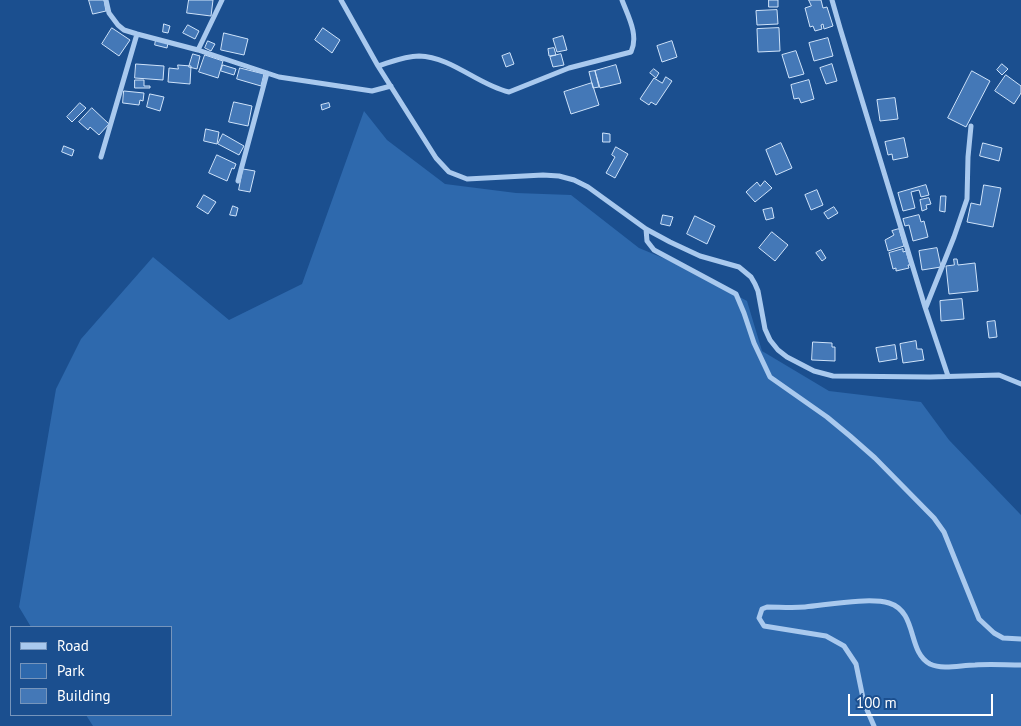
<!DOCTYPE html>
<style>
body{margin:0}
#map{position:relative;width:1021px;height:726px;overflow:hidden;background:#1b4f8f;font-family:"PT Sans",sans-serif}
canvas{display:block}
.legend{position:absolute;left:10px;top:626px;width:162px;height:90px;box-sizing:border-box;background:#1b4f8f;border:1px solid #7695bc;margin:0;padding:6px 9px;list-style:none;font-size:15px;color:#fff}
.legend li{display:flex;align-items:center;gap:10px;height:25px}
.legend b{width:25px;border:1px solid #7695bc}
.scale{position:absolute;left:848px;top:694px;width:145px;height:22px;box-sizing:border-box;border:2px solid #fff;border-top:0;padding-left:6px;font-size:15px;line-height:18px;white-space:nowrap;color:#fff;-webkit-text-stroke:4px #1b4f8f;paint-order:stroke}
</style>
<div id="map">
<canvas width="1021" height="726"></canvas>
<ul class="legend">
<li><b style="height:6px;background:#a9c9ee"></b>Road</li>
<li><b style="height:14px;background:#2e69ad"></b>Park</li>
<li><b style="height:14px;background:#4478b7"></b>Building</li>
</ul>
<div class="scale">100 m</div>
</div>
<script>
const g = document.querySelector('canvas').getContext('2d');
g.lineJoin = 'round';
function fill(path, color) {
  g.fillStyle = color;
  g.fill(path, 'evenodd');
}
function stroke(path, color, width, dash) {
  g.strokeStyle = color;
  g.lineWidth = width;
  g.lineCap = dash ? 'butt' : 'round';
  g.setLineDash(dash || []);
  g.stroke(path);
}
const green = new Path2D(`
 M364,111L387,140L445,184L516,193L571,195L639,248L680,265L747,301L762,351L829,391L921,402L949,440L1021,515V726H93L86,715H171V627H31L19,607L56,389L81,339L153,257L229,320L302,284Z`);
const building = new Path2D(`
 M89,0H104L106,11L93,14Z
 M189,0H213L211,16L187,13Z
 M769,0H778V7H769Z
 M809,0H821L823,8L827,7L833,26L824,29L823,24L821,25L822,29L815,31L813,26L810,27L805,8L811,6Z
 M777,10L778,24L757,25L756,11Z
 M164,24L170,26L168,33L163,32Z
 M188,25L199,31L195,39L183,33Z
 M112,28L130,40L119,56L102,44Z
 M323,28L340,40L332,53L315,40Z
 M779,28L780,51L758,52L757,29Z
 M224,33L248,39L244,55L221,50Z
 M563,36L567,50L557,52L553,39Z
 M828,38L833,56L814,61L809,43Z
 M156,40L168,43L167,48L155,45Z
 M208,41L215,44L211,51L205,48Z
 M672,41L677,57L662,62L657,46Z
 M554,48L556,55L549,56L548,49Z
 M796,51L804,74L789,78L782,55Z
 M510,53L514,64L506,67L502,56Z
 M193,54L200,56L197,69L189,67Z
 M561,54L564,65L553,67L550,57Z
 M205,55L223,61L218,78L199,72Z
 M136,64L164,66L163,80L135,78Z
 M832,64L837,81L826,84L820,68Z
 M1002,64L1008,69L1002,75L997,70Z
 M178,65L191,66L190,84L168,82L169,68L178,69Z
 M223,65L236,69L234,75L221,71Z
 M616,65L621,83L600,88L595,71Z
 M240,68L264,74L261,86L237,79Z
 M654,69L659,73L656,78L650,73Z
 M595,71L599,87L593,88L589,72Z
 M972,71L990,81L966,127L948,118Z
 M1006,75L1021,86V93L1014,104L995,91Z
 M666,77L672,81L656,105L651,102L649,105L640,99L654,78L662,83Z
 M135,80H144V86H150V88H135Z
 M809,80L814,99L801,103L799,98L794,99L791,85Z
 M592,83L599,105L571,114L564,92Z
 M124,91L144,93L143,101L140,100L139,105L123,103Z
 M150,94L164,97L160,111L147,107Z
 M895,98L898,119L880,121L877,100Z
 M234,102L252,106L248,126L229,122Z
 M80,103L86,108L72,122L67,117Z
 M329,103L330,107L322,110L321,105Z
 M92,108L109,124L99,135L90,127L88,130L79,122Z
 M206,129L219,132L217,144L204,141Z
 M603,133L610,134V142H603Z
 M223,134L244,146L239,155L218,144Z
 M904,138L908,157L893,160L892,154L888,155L885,142Z
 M781,143L792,168L776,175L766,150Z
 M983,143L1002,148L999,161L980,156Z
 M64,146L74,150L72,156L62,152Z
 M616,147L628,154L615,178L606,173L615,157L612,155Z
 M217,155L236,164L234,169L232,168L227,181L209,173Z
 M243,169L255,171L250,192L239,190Z
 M765,181L772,188L755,202L746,192L757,182L760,186Z
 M926,185L929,195L921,197L919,190L911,192L915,208L903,211L898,193Z
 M984,185L1001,188L993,227L967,222L971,203L980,205Z
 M817,190L823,205L811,210L805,195Z
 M204,195L216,202L208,214L197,207Z
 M941,196H946L945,212L940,211Z
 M929,198L931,204L926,205L927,209L922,211L920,200Z
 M233,206L238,208L236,216L230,215Z
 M834,207L838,213L828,219L824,213Z
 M772,208L774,218L766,220L763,210Z
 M663,215L673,217L670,226L661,224Z
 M919,215L921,222L924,221L928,237L913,241L909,225L905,226L903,219Z
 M695,216L715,226L707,244L687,234Z
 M899,229L904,246L888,251L885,240L894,235L892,231Z
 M772,232L788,245L775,261L759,248Z
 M937,248L941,267L922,270L919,251Z
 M903,249V252L906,251L910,265H908L909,268L896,271V268L893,269L889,253Z
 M821,250L826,258L822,261L816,253Z
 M954,259H957L958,265L975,263L978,291L949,294L946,266L954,265Z
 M962,299L964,319L941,321L940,301Z
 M995,321L997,337L989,338L987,322Z
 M916,341L917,349H922L924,360L903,363L900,344Z
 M813,342L832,343V347H835V361L812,360Z
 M895,345L897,359L879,362L876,348Z`);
const minor = new Path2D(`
 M106,0L109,13L118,25L124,30L137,34L198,50L279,77L372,91L391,86
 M341,0L378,66L436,158L449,172L467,179L543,175L559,176L574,180L588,187L646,229L670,242L700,256L739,267L751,277L755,284L758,291L765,329L770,340L778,350L787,357L814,371L833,376L930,377L999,375L1021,384
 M832,0L840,28L925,307L948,376
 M198,50L222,0
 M378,66C391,62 405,56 419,56C452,57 478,85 509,92L569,68L631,52C639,35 628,16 622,0
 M101,157L137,34
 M238,181L267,73
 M646,229L647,241L654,250L736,294L744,313L754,343L770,377L827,417L850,436L875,458L934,518L944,532L979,619L994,633L1003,638L1021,639
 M926,307L954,237L967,199L968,157L971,126
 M874,726L864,703L856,664L844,646L826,636L764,626L759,618L762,609L767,607C779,607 792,608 805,607C827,605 869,597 889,603C918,612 907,652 930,664C943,670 961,665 975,665C990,664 1006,665 1021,665`);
fill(green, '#2e69ad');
fill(building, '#4478b7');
stroke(building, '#cfe3fa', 1);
stroke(minor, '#a9c9ee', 5);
</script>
